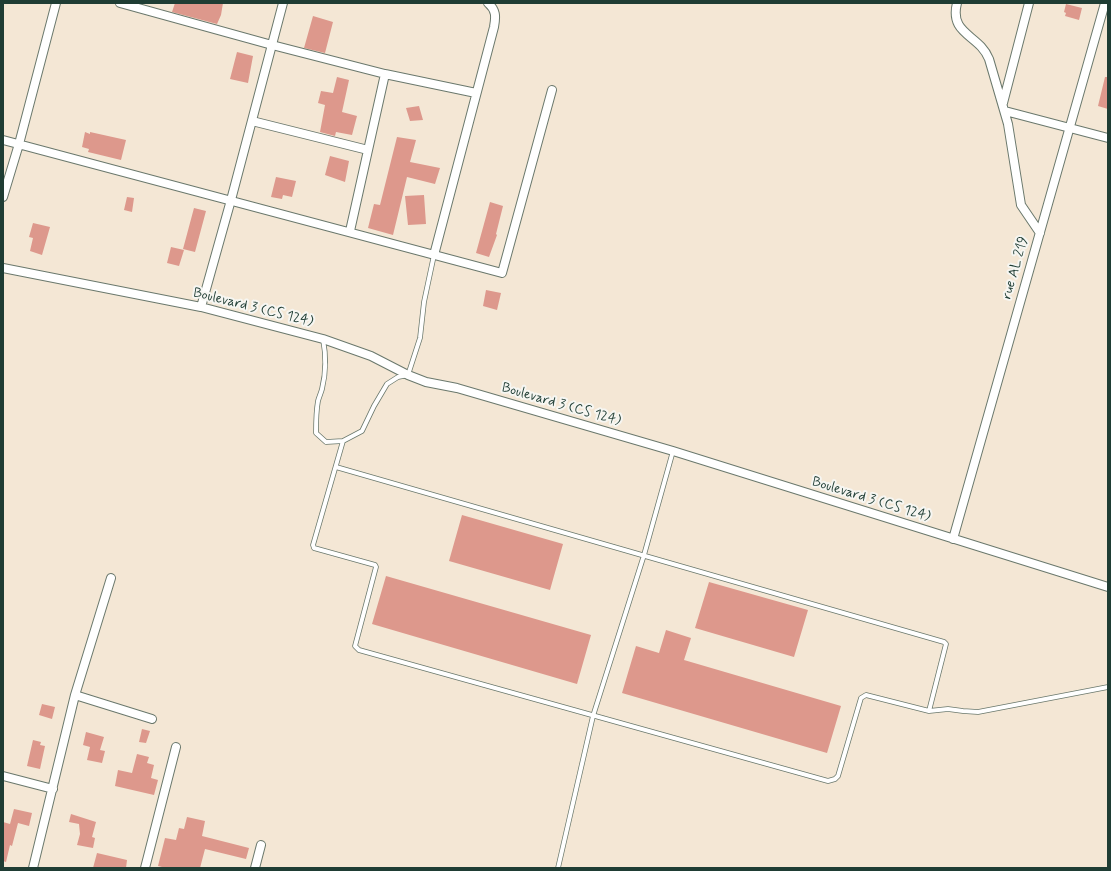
<!DOCTYPE html>
<style>
body{margin:0}
#map{position:relative;width:1111px;height:871px;overflow:hidden;background:#f4e7d5;font-family:Mynerve,sans-serif}
canvas{display:block}
.frame{position:absolute;inset:0;border:4px solid #1f3d34;pointer-events:none}
</style>
<div id="map">
<canvas width="1111" height="871"></canvas>
<div class="frame"></div>
</div>
<script>
const g = document.querySelector('canvas').getContext('2d');
g.lineJoin = 'round';
function fill(path, color) {
  g.fillStyle = color;
  g.fill(path, 'evenodd');
}
function stroke(path, color, width, dash) {
  g.strokeStyle = color;
  g.lineWidth = width;
  g.lineCap = dash ? 'butt' : 'round';
  g.setLineDash(dash || []);
  g.stroke(path);
}
function drawText(font, color, halo, rows, align = 'center') {
  g.font = font + ' Mynerve,sans-serif';
  g.lineWidth = 4;
  g.setLineDash([]);
  g.textBaseline = 'middle';
  g.strokeStyle = halo;
  g.fillStyle = color;
  for (const [text, x, y, turn = 0] of rows) {
    g.save();
    g.translate(x, y);
    g.rotate((+turn || 0) * Math.PI / 180);
    g.textAlign = isNaN(turn) ? turn : align;
    if (halo) g.strokeText(text, 0, 0);
    g.fillText(text, 0, 0);
    g.restore();
  }
}
const building = new Path2D(`
 M175,3H223L221,15L217,24L172,12Z
 M1066,4L1082,8L1079,20L1065,16L1066,13L1064,12Z
 M313,16L333,22L325,53L304,48Z
 M237,52L253,56L248,83L230,79Z
 M337,77L349,80L342,112L357,116L352,135L336,132L335,136L320,132L325,105L318,103L321,91L333,93Z
 M1105,77H1108V109L1098,106Z
 M419,106L423,120L410,121L406,108Z
 M85,132L90,134V132L126,140L121,160L88,152L89,149L82,147Z
 M397,137L416,140L410,162L440,168L435,184L407,177L393,235L368,228L374,204L380,205Z
 M330,156L349,161L345,182L325,175Z
 M276,177L296,181L292,197L283,195L282,199L271,197Z
 M424,195L426,224L408,225L405,196Z
 M127,197L134,198L132,212L124,210Z
 M490,202L503,206L496,234L497,235L489,257L476,253Z
 M194,208L206,211L195,252L183,249Z
 M33,223L50,227L42,255L30,251L33,238L29,237Z
 M171,247L184,250L179,266L167,263Z
 M486,290L501,293L497,310L483,306Z
 M462,515L563,544L550,590L449,561Z
 M386,576L591,635L577,684L372,624Z
 M709,582L808,610L794,657L695,628Z
 M666,630L691,638L684,660L841,706L827,753L622,693L636,646L659,653Z
 M42,704L55,707L52,719L39,715Z
 M142,729L150,731L146,743L139,742Z
 M86,732L104,737L100,750L105,751L102,763L87,760L90,747L83,745Z
 M33,740L41,742L40,745L45,746L40,769L27,766Z
 M137,754L149,757L147,763L154,765L151,778L158,780L154,795L115,786L118,770L132,773Z
 M14,809L32,813L29,826L18,823L12,846L10,845L6,862L3,861V822L10,824Z
 M71,814L96,822L92,837L95,838L93,848L77,845L80,834L79,824L69,822Z
 M187,817L205,821L202,836L249,848L246,859L205,849L200,868H166L158,866L165,838L176,840L179,828L184,829Z
 M97,853L127,860L126,868H93Z`);
const service = new Path2D(`
 M323,339C326,355 326,373 322,389C321,393 319,397 318,401C316,412 316,422 316,433L326,442L343,441L362,431L374,406L387,384L398,377L408,375L420,338L424,302L434,255
 M343,441L313,545L314,548L375,565L376,567L355,646L359,650L828,781L835,779L838,776L861,698L866,695L929,711L948,709L963,711L978,712L1108,687
 M336,467L944,642L946,644L929,711
 M558,868L593,716L644,555L673,451`);
const minor = new Path2D(`
 M120,3L272,45L385,74L476,93
 M957,3C949,35 979,34 989,59L1008,124L1021,205L1040,233
 M1003,103L1029,3
 M1005,111L1108,138
 M252,121L368,150
 M3,140L502,273L552,90
 M3,197L19,144L56,3
 M350,231L385,74
 M434,255L494,27C496,16 496,10 488,3
 M3,268L201,307L323,339L371,356L408,375L426,382L457,388L673,451L1108,587
 M201,307L231,200L283,3
 M953,539L1105,3
 M75,695L152,719
 M3,776L53,789
 M33,868L75,695L111,578
 M145,868L176,747
 M255,868L261,845`);
const streetNames = [
 ["rue AL 219",1016,268,-74],
 ["Boulevard 3 (CS 124)",253,308,14],
 ["Boulevard 3 (CS 124)",561,405,16],
 ["Boulevard 3 (CS 124)",871,500,17]
];
fill(building, '#dd988c');
stroke(service, '#6a786c', 5.5);
stroke(minor, '#6a786c', 10);
stroke(service, '#fff', 4);
stroke(minor, '#fff', 8);
drawText('14px', '#1f3d34', '#f6f6f2', streetNames);
</script>
